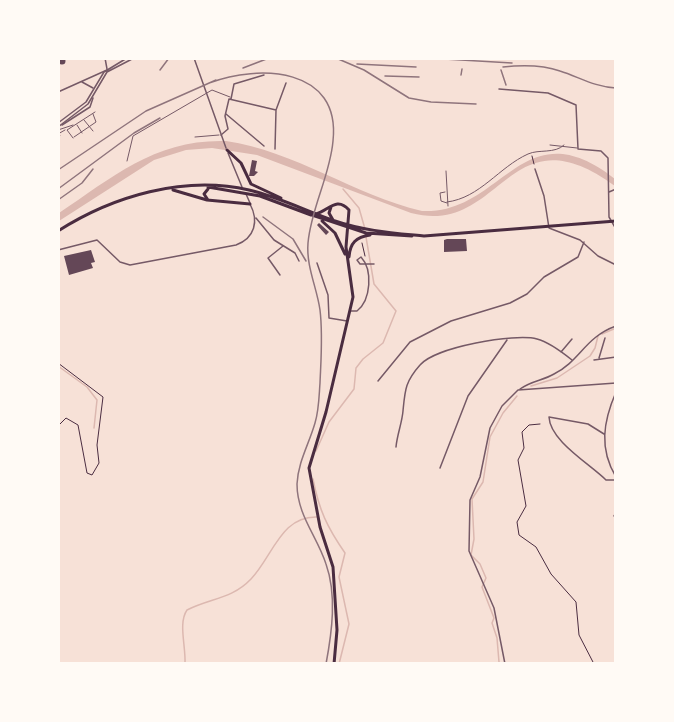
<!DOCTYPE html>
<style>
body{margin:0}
#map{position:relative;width:674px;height:722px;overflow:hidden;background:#f7e1d7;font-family:"Roboto Condensed",sans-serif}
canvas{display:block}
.frame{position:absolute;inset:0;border:60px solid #fffaf5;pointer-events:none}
</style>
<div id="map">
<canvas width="674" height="722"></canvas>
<div class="frame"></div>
</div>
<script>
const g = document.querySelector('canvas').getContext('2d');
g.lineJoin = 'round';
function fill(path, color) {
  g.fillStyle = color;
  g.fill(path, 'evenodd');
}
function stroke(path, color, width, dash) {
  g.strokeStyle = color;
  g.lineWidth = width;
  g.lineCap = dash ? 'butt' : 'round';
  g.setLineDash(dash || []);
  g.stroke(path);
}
const water = new Path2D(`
 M226,141C295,151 354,195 422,211C503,215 522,106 615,179V186C507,107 503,237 411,213L257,155L212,148L186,150L154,160L59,221V213C114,176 156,139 226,141Z`);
const stream = new Path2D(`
 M343,189L359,208L365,229
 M602,334L616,328
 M58,366L87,387L97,400L94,428
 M531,386L557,378L590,356L595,348L598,336
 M316,451L329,422L354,389L356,368L363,359L383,343L396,311L374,284L366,237
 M313,479C319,510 327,527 345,553L339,577L349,624L339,664
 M185,664C186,646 178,623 187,610C211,598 232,599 251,579C273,556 281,515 318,517
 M501,664L499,662L497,638L492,623L494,618L482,587L486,578L480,564L471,555L474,539L472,499L483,482L490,437L503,413L517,396`);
const building = new Path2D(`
 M58.5 61a3.5 3.5 0 1 1 7 0a3.5 3.5 0 1 1-7 0Z
 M252,160L257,161L255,171L258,172L254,176H249Z
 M319,223L329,232L326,235L317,225Z
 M447,239H466L467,251L444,252V240Z
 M91,250L95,262L91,263L93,268L69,275L64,256Z`);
const path = new Path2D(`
 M532,156L534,164
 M362,243L365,256
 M58,363L103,397L97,445L99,463L92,475L87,473L78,425L66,418L58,426
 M540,424L529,425L522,432L524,448L518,460L526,506L517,522L519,535L536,547L551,574L576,602L579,635L594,664`);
const service = new Path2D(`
 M195,137L219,135
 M550,145L577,148
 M127,161L133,136L212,90L230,97
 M446,171L448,206
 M445,192L440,193L441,201L447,203
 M447,202C480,198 499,167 528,154C539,149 555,154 564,145`);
const pedestrian = new Path2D(`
 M84,120L93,131
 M77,125L82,133
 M58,130L73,125
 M58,133L60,135
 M58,134L65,130
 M74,137L96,122L93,114
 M73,138L67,130L95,112`);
const minor = new Path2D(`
 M105,58L107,69
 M82,82L93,88
 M499,89L548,93L576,105L578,149L601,151L608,158L609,217L616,229
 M58,92L107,70
 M231,99L234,84L264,75
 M226,114L264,146
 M62,125L90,107L93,98
 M221,135L228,129L225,116L229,99L276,110
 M275,149L276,110L286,83
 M535,169L544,196L549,228L580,240L598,256L616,265
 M609,192L616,189
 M256,218L274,240L295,253L299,261
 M58,250L97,240L120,262L130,265L236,245C255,238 259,221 250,204
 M317,263L328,295L329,318L347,321
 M280,275L268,258L283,246
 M351,311H357C371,300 373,270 361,257L357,260L360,264C364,264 369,264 374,264
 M561,352L572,339
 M599,358L605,338
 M594,360L616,357
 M378,381L410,342L451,321L510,303L527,294L544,277L578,257L584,242
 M520,389C533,380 542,381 554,374C580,361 585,337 616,326
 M616,392C603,422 599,449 616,477
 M604,434L588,424L549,417C550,441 590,464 606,480H616
 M396,447C397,435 402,423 403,411C405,390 405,382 420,365C435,347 515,333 537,339C549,342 562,352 572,360
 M440,468L468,396L507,340
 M614,516L616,513`);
const tertiary = new Path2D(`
 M194,58L226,148
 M58,123L86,102L104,72L127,58
 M58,127L88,104L107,72L134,58
 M228,153L242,187
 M246,194L250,203
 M505,664L494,608L469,551L470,500L480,477L490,428L502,406L518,390L616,383`);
const primary = new Path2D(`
 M227,150L241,163L251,184L281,198
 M208,187L260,196L311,215
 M173,190L207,200L250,204
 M208,200L204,194L208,189
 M331,207L329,213L333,220
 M309,214L366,233L412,236
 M316,214C329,210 337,196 349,210L346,247L353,297L326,412L309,468L320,527L333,567L337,630L334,664
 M322,221L335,233L345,254
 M58,231C113,196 184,175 249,190C279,197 306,211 335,221C364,231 394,233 424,236
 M424,236L616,221
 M349,257C350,243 356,237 370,235`);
const rail = new Path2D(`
 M336,58L364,70L409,98L431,102L476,104
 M427,58L512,63
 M357,64L416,67
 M503,67C521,65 543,65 560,71C579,77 595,87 616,88
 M243,68L269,58
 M160,70L169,58
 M501,70L506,85
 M461,75L462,69
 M385,76L419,77
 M209,83C259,64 341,67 333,141C330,176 311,208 308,243C306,266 317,288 320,310C323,334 321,359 320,383C319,396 319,410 315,423C309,444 298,462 297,484C297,515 317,536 326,564C337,595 332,632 326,664
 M58,170L146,111L216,80
 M58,189L134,133L160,118
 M58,200L82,183L93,169
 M263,217L293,239L306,261`);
fill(water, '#dcb8b0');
stroke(stream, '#dcb8b0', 1.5);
fill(building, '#644757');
stroke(path, '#4a2c40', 1);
stroke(service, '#755966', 1);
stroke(pedestrian, '#755966', 1);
stroke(minor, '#755966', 1.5);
stroke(tertiary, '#755966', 1.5);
stroke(primary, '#4a2c40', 3);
stroke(rail, '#8f747c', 1.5);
</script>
